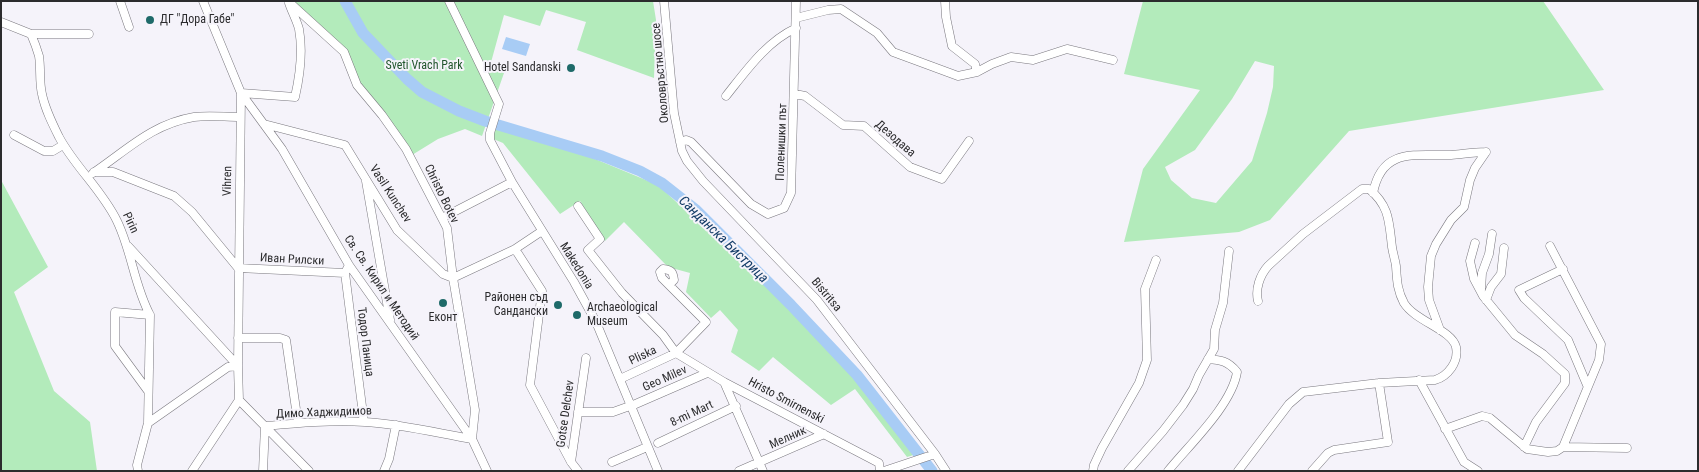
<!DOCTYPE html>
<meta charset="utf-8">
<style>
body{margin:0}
#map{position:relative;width:1699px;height:472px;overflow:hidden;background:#f5f3fa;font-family:"Roboto Condensed",sans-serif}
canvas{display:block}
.frame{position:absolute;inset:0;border:2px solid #2b2b2d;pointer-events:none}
</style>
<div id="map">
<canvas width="1699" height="472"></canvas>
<div class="frame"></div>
</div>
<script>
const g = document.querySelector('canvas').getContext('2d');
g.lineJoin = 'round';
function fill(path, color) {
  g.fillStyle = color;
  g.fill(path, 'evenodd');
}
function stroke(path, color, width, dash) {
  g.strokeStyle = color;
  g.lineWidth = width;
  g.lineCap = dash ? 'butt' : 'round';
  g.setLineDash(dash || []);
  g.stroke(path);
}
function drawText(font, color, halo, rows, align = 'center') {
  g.font = font + ' "Roboto Condensed",sans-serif';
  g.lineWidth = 4;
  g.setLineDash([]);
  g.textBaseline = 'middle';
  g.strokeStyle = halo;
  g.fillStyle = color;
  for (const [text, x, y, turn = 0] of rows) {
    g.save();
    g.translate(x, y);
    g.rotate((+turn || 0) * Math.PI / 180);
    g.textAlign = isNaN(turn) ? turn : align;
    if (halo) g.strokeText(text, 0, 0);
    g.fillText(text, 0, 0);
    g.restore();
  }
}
const green = new Path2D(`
 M291,1H653L656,20L654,78L577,50L586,22L546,10L540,26L504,15L490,66L504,73L482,136L465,129L438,139L412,155L359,87L345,50Z
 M1143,1H1543L1604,90L1349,131L1270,220L1239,232L1124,242L1143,169L1200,90L1124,74ZM1255,61L1274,66L1273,87L1267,113L1252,161L1216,203L1192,198L1171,180L1165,167L1195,150L1232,99Z
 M495,127L566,147L658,185L768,287L860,384L917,454L907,457L855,389L831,405L773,357L759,371L731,352L738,330L720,310L711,318L686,292L690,273L668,267L624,222L605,241L580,201L560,214L503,143L491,138Z
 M1,180L48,267L14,292L54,391L90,422L97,471H1Z`);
const water = new Path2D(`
 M506,37L530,44L526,56L502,49Z`);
const river = new Path2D(`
 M345,1L363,33L407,79L422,92L459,111L485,121L602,156L640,171L662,183L695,209L791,305L857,375L932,471`);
const minor = new Path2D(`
 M120,1L129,27
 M203,1L241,93L282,149L349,265L472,439L487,471
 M449,1L499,104L490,133V140L512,182L574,282L596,322L658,471
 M664,1L674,113L682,151L687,161L703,181L817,300L935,454L946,471
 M796,18L828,10L841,9L877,33L893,52L958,76L977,72L975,64L952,46L946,17L945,1
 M1,22L31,34C34,41 37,49 39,56C41,68 39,82 42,94C45,109 52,123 59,137C75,167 102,190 117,221C132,252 134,285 150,315L148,423L137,465L138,471
 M31,34H89
 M977,72L992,64L1011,57L1033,60L1067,49L1113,60
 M241,93L295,97C300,75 303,51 299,29C297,21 292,12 289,3
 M795,94L805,96L843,125L864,126L910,167L942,179L969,141
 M726,96C746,71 766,42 796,28
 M264,124L345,145L397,230L443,274L453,278L515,249L542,231
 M14,135L44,151H53L63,145
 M680,142L686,140L691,142L751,204L768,214L784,208L791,193L796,1
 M94,172H113L174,196L192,212L238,268
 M93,173C127,150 152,124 194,117C208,115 225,117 240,117
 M366,181L390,320
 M1373,193C1382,147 1415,156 1451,155C1463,154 1474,152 1486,152
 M578,206L600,239L588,250L622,293L663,335L676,353L724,382L879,463L880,471
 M442,218L512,182
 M1475,243L1470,261L1474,279L1483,296L1515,335L1543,354L1565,374V383L1536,422L1524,447
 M128,246L238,366L241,93
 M515,249L542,291L530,385L571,462L578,471
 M349,265L345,273L364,422
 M238,268L345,273
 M1563,269L1519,290L1524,298L1568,340L1587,385
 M1481,290L1482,273L1489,254L1492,234
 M1486,300L1491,287L1501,274L1504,248
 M1440,330L1429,300L1428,287L1431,256L1436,244L1451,220L1464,207L1470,180L1475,168L1486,152
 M238,338H280L286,340L298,423
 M620,379L676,353L706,322L662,278L660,272L663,269C672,270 673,272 674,280L669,285
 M1419,380L1464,462L1478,471
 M724,382L763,471
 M148,391L115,346V312L150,315
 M239,400L309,471
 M631,406L707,373
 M578,412H613L627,407
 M148,423L228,367L238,366L239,400
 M1445,429L1482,416L1490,418L1527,449L1548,452L1557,451L1563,447L1599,360L1601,344L1550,246
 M658,443L736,406
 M1563,447L1627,448
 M571,462L586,358
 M612,462L647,447
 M192,471L239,400
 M263,471L265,426C298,423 332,420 365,422C401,424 437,433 472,439L475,410L453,278L447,228L406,149L382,115L357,85L344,52L289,2
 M384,471L389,459L396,425
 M739,471L824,434
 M884,471L935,454
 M1093,471L1094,465L1102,448L1139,383L1147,360L1145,289L1156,260
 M1128,471L1163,431L1183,405L1193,389L1199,375L1214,349L1215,330L1223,303L1229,251
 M1168,471C1189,445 1232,405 1237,372C1228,361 1221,360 1208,359
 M1238,471L1289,404L1303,392L1379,383L1435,380C1448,376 1459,362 1456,347C1452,330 1415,321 1404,303C1397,290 1397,280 1396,266C1395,259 1393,254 1392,247C1389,223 1390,206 1369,189H1362L1303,234L1268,266C1260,275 1255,289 1258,301
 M1312,471L1328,453L1334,450L1388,442L1379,383`);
const markers = [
 [150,20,5,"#1e6a69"],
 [571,68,5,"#1e6a69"],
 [443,303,5,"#1e6a69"],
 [558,305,5,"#1e6a69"],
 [577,315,5,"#1e6a69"]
];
const poiNames = [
 ["ДГ \"Дора Габе\"",160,20],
 ["Hotel Sandanski",561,68,"right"],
 ["Районен съд",548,298,"right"],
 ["Сандански",548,312,"right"],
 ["Archaeological",587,308],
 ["Museum",587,322],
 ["Еконт",443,318,"center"]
];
const parkNames = [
 ["Sveti Vrach Park",424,66]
];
const streetNames = [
 ["Околовръстно шосе",661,73,-95],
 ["Дезодава",895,139,41],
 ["Поленишки път",782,142,-88],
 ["Vihren",228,181,-89],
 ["Vasil Kunchev",390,194,57],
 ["Christo Botev",441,194,64],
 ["Pirin",130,223,65],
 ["Иван Рилски",292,260,3],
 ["Makedonia",576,266,58],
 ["Св. Св. Кирил и Методий",381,288,56],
 ["Bistritsa",826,295,50],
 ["Тодор Паница",365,342,83],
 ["Pliska",643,356,-25],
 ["Geo Milev",665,379,-24],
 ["Hristo Smirnenski",786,401,28],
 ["Димо Хаджидимов",324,413,-2],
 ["Gotse Delchev",566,414,-82],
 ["8-mi Mart",692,414,-25],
 ["Мелник",788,438,-24]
];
const waterNames = [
 ["Санданска Бистрица",723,240,44]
];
fill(green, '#b3ebbb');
fill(water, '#a8ccf5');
stroke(river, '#a8ccf5', 11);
stroke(minor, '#7a787f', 9);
stroke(minor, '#fff', 8);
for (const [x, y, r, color] of markers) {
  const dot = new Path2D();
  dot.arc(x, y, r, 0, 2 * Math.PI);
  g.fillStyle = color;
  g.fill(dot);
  stroke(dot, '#f5f3fa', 2);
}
drawText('12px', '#2b2b2d', '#f5f3fa', poiNames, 'left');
drawText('12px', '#20552c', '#f5f3fa', parkNames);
drawText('12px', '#2b2b2d', '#f5f3fa', streetNames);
drawText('italic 14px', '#133c67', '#f5f3fa', waterNames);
</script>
